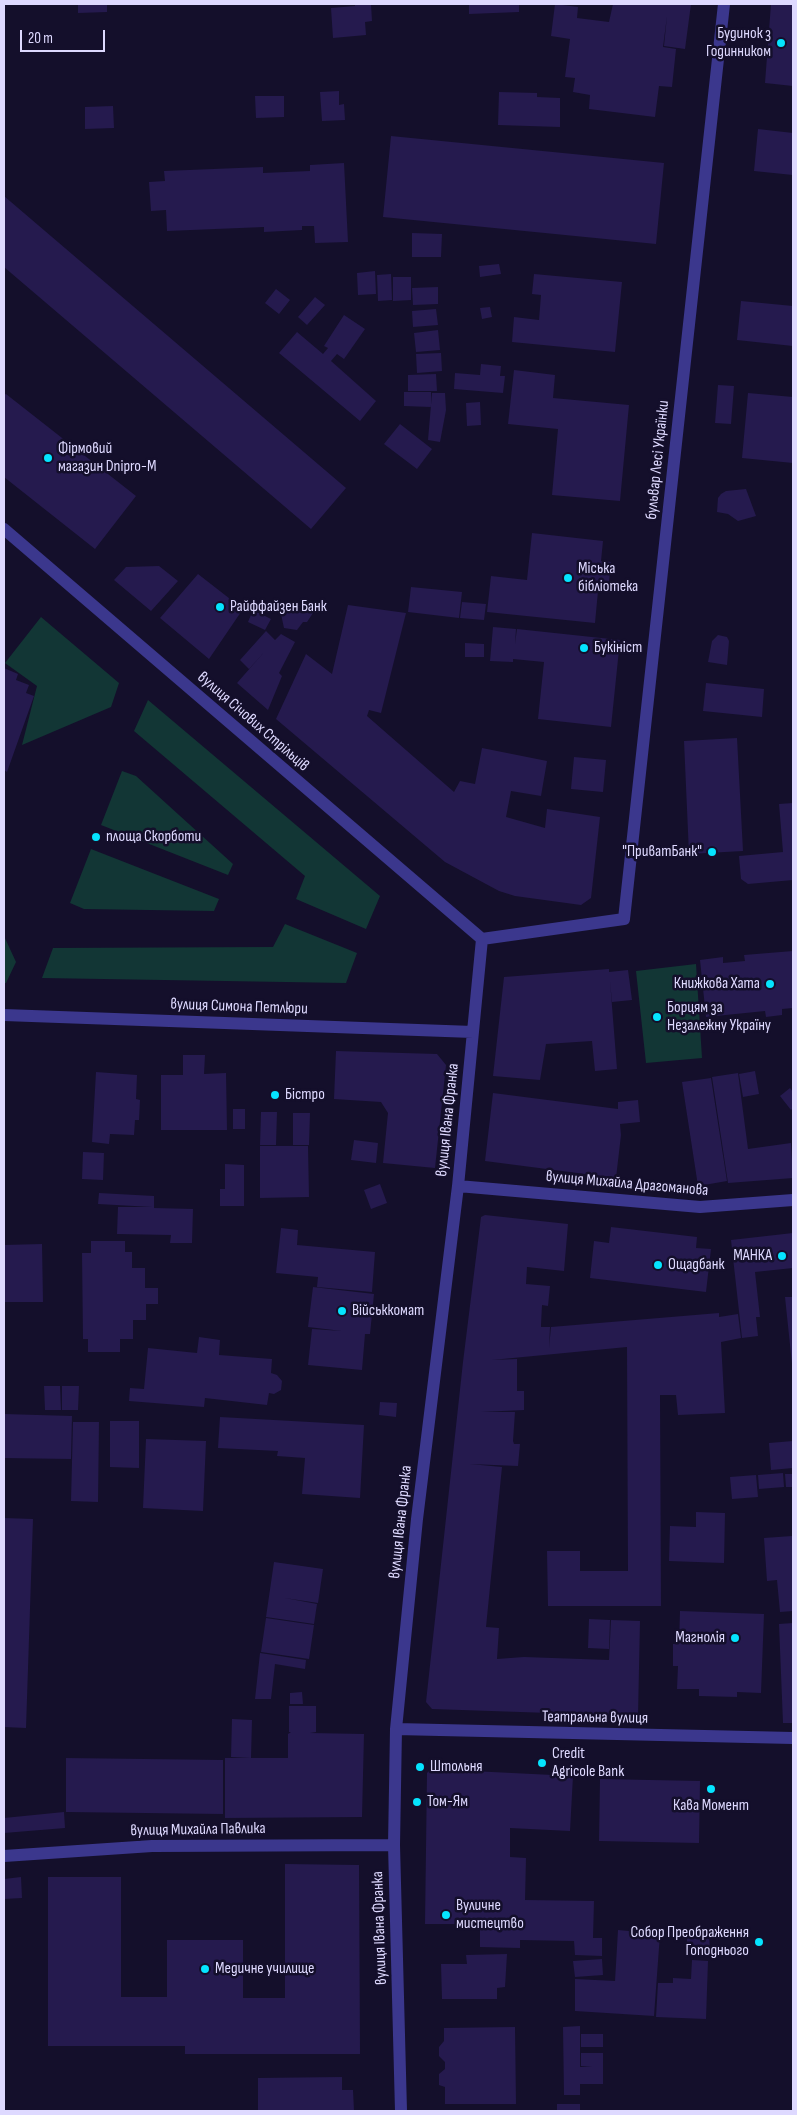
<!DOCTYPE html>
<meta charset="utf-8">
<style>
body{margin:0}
#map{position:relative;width:797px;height:2115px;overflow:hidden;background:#140f2b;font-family:"Sofia Sans Condensed",sans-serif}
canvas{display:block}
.frame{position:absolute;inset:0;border:5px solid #ded9ff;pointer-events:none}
.scale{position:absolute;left:20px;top:30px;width:85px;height:22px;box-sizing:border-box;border:2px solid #ded9ff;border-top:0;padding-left:6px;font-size:15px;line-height:18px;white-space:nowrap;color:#ded9ff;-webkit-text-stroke:4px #140f2b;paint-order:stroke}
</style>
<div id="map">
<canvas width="797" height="2115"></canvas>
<div class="frame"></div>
<div class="scale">20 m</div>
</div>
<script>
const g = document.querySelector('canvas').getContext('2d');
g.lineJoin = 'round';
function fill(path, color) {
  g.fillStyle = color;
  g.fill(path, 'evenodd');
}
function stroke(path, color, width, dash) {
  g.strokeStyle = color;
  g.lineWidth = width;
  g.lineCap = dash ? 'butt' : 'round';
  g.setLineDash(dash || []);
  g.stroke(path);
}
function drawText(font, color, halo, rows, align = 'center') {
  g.font = font + ' "Sofia Sans Condensed",sans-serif';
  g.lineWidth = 5;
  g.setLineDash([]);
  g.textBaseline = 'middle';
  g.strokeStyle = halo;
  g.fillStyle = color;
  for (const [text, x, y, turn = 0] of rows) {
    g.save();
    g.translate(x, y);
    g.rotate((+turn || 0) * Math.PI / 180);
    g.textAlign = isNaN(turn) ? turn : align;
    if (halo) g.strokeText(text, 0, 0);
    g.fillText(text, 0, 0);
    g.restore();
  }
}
const green = new Path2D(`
 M41,617L119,683L111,707L22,745L37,686L5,663Z
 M148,700L380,896L366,929L296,899L305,876L134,731Z
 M122,771L136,776L233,864L228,875L101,825Z
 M91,849L219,899L214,911L84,909L70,903Z
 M285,924L357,953L346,983L42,978L53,948L273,947Z
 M4,936L16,962L6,983H4Z
 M696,964L702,1058L646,1063L636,971Z`);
const building = new Path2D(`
 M78,4H107V12L78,13Z
 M355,4H371L372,21L365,22L366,35L333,38L331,8L355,6Z
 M469,4H519V12L469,14Z
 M555,4L578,7L577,18L609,22L613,4H691L685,49L664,46L667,16L663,47L676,49L672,87L659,86L655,117L589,109L590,95L573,92L575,78L565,77L570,39L551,36Z
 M771,4H793V86L765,83Z
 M339,91V105L344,104L345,120L322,121L320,92Z
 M499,92L537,93V97L560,98V127L498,125Z
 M255,96H284V117L256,118Z
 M113,106L114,128L85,129V107Z
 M758,129L793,133V175L754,171Z
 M391,136L664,163L656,244L383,217Z
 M344,163L348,242L315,243L314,226H302V230L264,232V227L167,231L166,210L151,211L149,182L165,181L164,171L263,167V173L310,171V165Z
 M4,196L346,488L311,529L4,267Z
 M412,233L442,234L441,257H412Z
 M499,264L501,274L480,277L479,266Z
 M375,271L376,294L358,295L357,273Z
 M391,274L392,300L378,301L377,275Z
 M534,274L622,282L615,352L512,342L514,317L539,320L541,295L532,294Z
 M393,277H411V300L393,301Z
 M438,287V304L413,305L412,288Z
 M276,289L290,300L279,314L265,303Z
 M315,297L325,305L307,325L298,317Z
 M741,301L793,306V346L737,340Z
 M490,307L492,317L482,319L480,308Z
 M436,309L438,325L413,327L412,311Z
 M344,315L365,329L344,359L337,354L331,361L376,401L360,421L279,353L297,332L323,354L328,348L324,346Z
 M438,330L440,350L416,352L414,333Z
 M441,353L442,371L417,373L416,354Z
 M481,364L501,366L500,376H505L503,393L454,389L455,373L480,375Z
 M514,370L555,375L553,398L629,405L620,501L552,495L558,429L508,424Z
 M436,374L437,391H408V375Z
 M718,385L734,386L731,424L715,423Z
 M404,392H431V407L404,406Z
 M432,393H445L446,410L440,442L428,440Z
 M748,393L793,397V463L742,458Z
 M6,394L136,496L95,549L4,477V395Z
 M480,402L481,425L467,426L466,403Z
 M400,424L432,449L417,469L384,444Z
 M746,489L756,516L738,521L728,514L717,512L718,498L721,494L726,491Z
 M532,533L603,541L601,561L611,562L608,592L598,591L595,623L487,612L491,576L527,580Z
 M159,566L178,581L151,611L114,580L126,567Z
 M198,574L243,609L209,659L160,618Z
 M411,587L462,592L459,618L408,612Z
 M462,602L486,604L484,620L460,618Z
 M279,605L317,607L307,622H303L297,630L284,628Z
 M348,605L406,613L381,713L369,710L367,716L454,792L460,781L475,784L482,748L547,761L541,796L511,791L506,817L545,828L547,809L600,817L591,898L581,905L515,896L499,891L445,862L276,719L306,654L332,674Z
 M253,610L271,619L265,630L248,622Z
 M493,627L516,629L515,644L517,629L620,640L611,727L538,719L544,662L513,659V662L490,661Z
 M266,631L275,640L281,634L295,642L279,673L282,676L268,710L237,683L266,650L249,669L240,660Z
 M718,635L727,637L729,641L727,665L708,662L712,641Z
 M465,643L484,644V657H465Z
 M4,668L18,674L16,680L29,685L26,693L34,696L7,772L4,770Z
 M706,683L764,689L762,717L703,711Z
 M737,738L743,851L689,854L684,741Z
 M574,757L606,760L603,792L571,789Z
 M793,803V880L748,884L741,879L739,856L783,852L779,804Z
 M793,951V1008L782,1009V1015L766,1017L765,1011L706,1017L700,960L723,957V963L745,961L744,955Z
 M609,969V972L628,970L632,1000L612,1002L610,981L617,1069L595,1071L592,1041L546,1044L540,1080L493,1076L504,977Z
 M336,1051L437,1054L446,1065L435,1168L383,1163L388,1113L381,1102L334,1099Z
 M183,1055H205L204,1074L226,1073L227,1130H161V1075H183Z
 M755,1071L759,1094L743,1097L739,1074Z
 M96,1072L137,1075L136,1099L140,1100L139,1120H135L134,1135L110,1134L109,1144L92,1142Z
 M738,1073L748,1149L791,1143L793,1178L728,1183L712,1077Z
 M711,1078L727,1181L698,1186L682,1082Z
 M790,1088L793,1092V1108L791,1110L780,1096Z
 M493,1093L618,1109V1102L638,1100L640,1122L620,1124L621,1135L616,1178L485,1161Z
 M233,1109H245V1129H233Z
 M261,1112H277L276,1145H260Z
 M293,1113H310L309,1145H293Z
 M354,1140L378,1143L376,1163L351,1160Z
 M260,1146H308L309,1197L260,1198Z
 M83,1152L104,1153L103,1180L82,1179Z
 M225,1164L244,1165V1206H220V1189H225Z
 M380,1184L387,1203L371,1209L364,1190Z
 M99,1193L154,1196V1208L193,1209L192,1243H170L171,1235L117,1234L118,1207H152L98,1204Z
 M485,1215L568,1224L564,1271L527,1267L526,1284L550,1286L548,1306L542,1305L541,1325V1327H550L549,1348L551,1327L719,1313V1317L738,1314L741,1338L721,1342L725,1413L678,1415L676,1395H660L661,1606H548L547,1551H580V1571H628L627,1347L492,1360L517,1359V1391H524V1410L481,1412H515L513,1441L514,1444H520L518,1466L470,1464L502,1467L486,1627L499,1628L497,1659L524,1657L609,1660L611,1620L640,1621L638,1716L432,1709L426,1702L463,1362L481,1217Z
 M611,1227L697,1237L696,1248L711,1249L706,1292L590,1278L594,1241L609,1243Z
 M281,1228L298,1230L297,1245L375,1252L372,1292L317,1287L318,1277L276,1273Z
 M793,1233V1268L755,1272L760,1317H756L758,1336L742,1338L731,1240Z
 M91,1241H125V1252H132V1268H145V1288H158V1304H146V1320H133V1339H120V1352H88V1339H83L82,1253H91Z
 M42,1244L43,1302H4V1245Z
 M313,1287L374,1294L370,1334H365L362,1370L308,1365L312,1329L342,1331L308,1327Z
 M785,1297H793V1364H792Z
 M199,1337L220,1340L219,1355L272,1359L271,1373L277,1375L282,1381L281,1390L274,1394L269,1393L267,1405L205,1398L204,1407L129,1401L130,1388L144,1389L148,1348L197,1353Z
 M44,1386H60L61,1410H45Z
 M62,1386H79L78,1410H62Z
 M380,1402L397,1403L396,1417L379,1415Z
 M4,1414L72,1416L71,1459L4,1458Z
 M220,1417L364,1425L360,1498L302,1494L305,1458L277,1456L278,1451L218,1448Z
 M110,1421H139V1468L110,1467Z
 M73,1422H99L98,1502L71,1501Z
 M146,1439L206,1441L203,1511L143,1508Z
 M793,1441V1468L771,1470L769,1443Z
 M783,1473L784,1487L759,1489L758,1475Z
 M785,1474H793V1487H786Z
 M756,1475L758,1497L732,1499L730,1477Z
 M696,1512L725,1513L724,1563L669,1561L670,1526L696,1527Z
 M4,1518L33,1519L26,1728L4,1727Z
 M792,1536L793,1611L780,1612L777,1580L767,1581L764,1538Z
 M274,1562L323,1569L318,1603L285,1598L317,1604L314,1624L266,1617Z
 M680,1611L764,1614L761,1693L737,1692V1697L699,1696V1689H677L678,1666H673V1644H679Z
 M266,1618L314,1625L309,1659L261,1652Z
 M589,1619L610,1620L609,1649L588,1648Z
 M793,1623V1723H783L779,1624Z
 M260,1653L306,1660L305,1669L275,1664L271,1699H255Z
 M302,1692L303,1704H290V1693Z
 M289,1706H316V1732L310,1733L364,1734L362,1817L225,1818V1758H288V1734L291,1732H289Z
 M232,1719L252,1720L251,1758L231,1757Z
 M66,1758L223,1760V1814L66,1812Z
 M431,1769L573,1776L570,1831L510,1828V1857L526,1858L525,1900L594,1901L593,1938H602V1956L575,1955L574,1941L520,1940V1948L480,1947V1924H425L427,1773Z
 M600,1779L700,1781L699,1843L599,1841Z
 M64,1812L65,1828L4,1833V1818Z
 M285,1864L359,1865L360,2054H185V2046H48V1877H121V1997H167V1940H243V1998H285Z
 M21,1877L22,1898L4,1899V1879Z
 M618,1930L660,1934L654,2016L575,2011V1979L615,1981Z
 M687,1930H709L710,1955L687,1956Z
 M507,1954L505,1987L497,1988V1999H442L441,1964H467L466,1955Z
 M602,1959L603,1975L575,1977L573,1961Z
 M692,1960L708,1961L706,2019L656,2017L658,1983H673V1978L691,1979Z
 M580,2026V2067H592L581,2066V2053H603V2084H580V2095H564L563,2027Z
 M515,2027L516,2104H445V2087L439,2085V2074L445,2069V2062L439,2056V2047L444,2041V2028Z
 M581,2034H603V2047H581Z
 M342,2077V2090H353L354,2111H258V2078Z
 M557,2104H580V2111H557Z`);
const minor = new Path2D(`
 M4,529L482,939
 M482,939L624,919L724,4
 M4,1015L473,1032
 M458,1186L700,1207L793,1200
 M396,1729L793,1738
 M4,1856L152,1846L394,1845
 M401,2111L394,1845L396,1729L417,1519L458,1186L482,939`);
const markers = [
 [781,43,5,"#05e4ff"],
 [48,458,5,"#05e4ff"],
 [568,578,5,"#05e4ff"],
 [220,607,5,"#05e4ff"],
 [584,648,5,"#05e4ff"],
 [96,837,5,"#05e4ff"],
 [712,852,5,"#05e4ff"],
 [770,984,5,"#05e4ff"],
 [657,1017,5,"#05e4ff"],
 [275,1095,5,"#05e4ff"],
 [782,1256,5,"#05e4ff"],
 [658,1265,5,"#05e4ff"],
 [342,1311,5,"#05e4ff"],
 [735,1638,5,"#05e4ff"],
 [542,1763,5,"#05e4ff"],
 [420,1767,5,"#05e4ff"],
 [711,1789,5,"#05e4ff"],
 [417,1802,5,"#05e4ff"],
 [446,1915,5,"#05e4ff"],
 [759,1942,5,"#05e4ff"],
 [205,1969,5,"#05e4ff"]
];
const poiNames = [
 ["Будинок з",771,34,"right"],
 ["Годинником",771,52,"right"],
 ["Фірмовий",58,449],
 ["магазин Dnipro-M",58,467],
 ["Міська",578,569],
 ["бібліотека",578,587],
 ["Райффайзен Банк",230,607],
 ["Букініст",594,648],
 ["площа Скорботи",106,837],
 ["\"ПриватБанк\"",702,852,"right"],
 ["Книжкова Хата",760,984,"right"],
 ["Борцям за",667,1008],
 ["Незалежну Україну",667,1026],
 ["Бістро",285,1095],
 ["МАНКА",772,1256,"right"],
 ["Ощадбанк",668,1265],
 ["Військкомат",352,1311],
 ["Магнолія",725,1638,"right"],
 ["Credit",552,1754],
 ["Agricole Bank",552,1772],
 ["Штольня",430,1767],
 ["Том-Ям",427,1802],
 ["Кава Момент",711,1806,"center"],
 ["Вуличне",456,1906],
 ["мистецтво",456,1924],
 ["Собор Преображення",749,1933,"right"],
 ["Гоподнього",749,1951,"right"],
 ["Медичне училище",215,1969]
];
const streetNames = [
 ["бульвар Лесі Українки",658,460,-84],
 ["вулиця Січових Стрільців",253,722,41],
 ["вулиця Симона Петлюри",239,1007,2],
 ["вулиця Івана Франка",448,1120,-84],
 ["вулиця Михайла Драгоманова",627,1184,5],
 ["вулиця Івана Франка",401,1522,-84],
 ["Театральна вулиця",595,1718,1],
 ["вулиця Михайла Павлика",198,1830,-1],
 ["вулиця Івана Франка",380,1928,-92]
];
fill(green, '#123635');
fill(building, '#251a4e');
stroke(minor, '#3b378d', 12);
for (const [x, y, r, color] of markers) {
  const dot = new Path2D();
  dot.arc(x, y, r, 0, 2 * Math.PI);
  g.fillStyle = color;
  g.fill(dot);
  stroke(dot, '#140f2b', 2);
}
drawText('16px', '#ded9ff', '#140f2b', poiNames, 'left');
drawText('16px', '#ded9ff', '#140f2b', streetNames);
</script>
